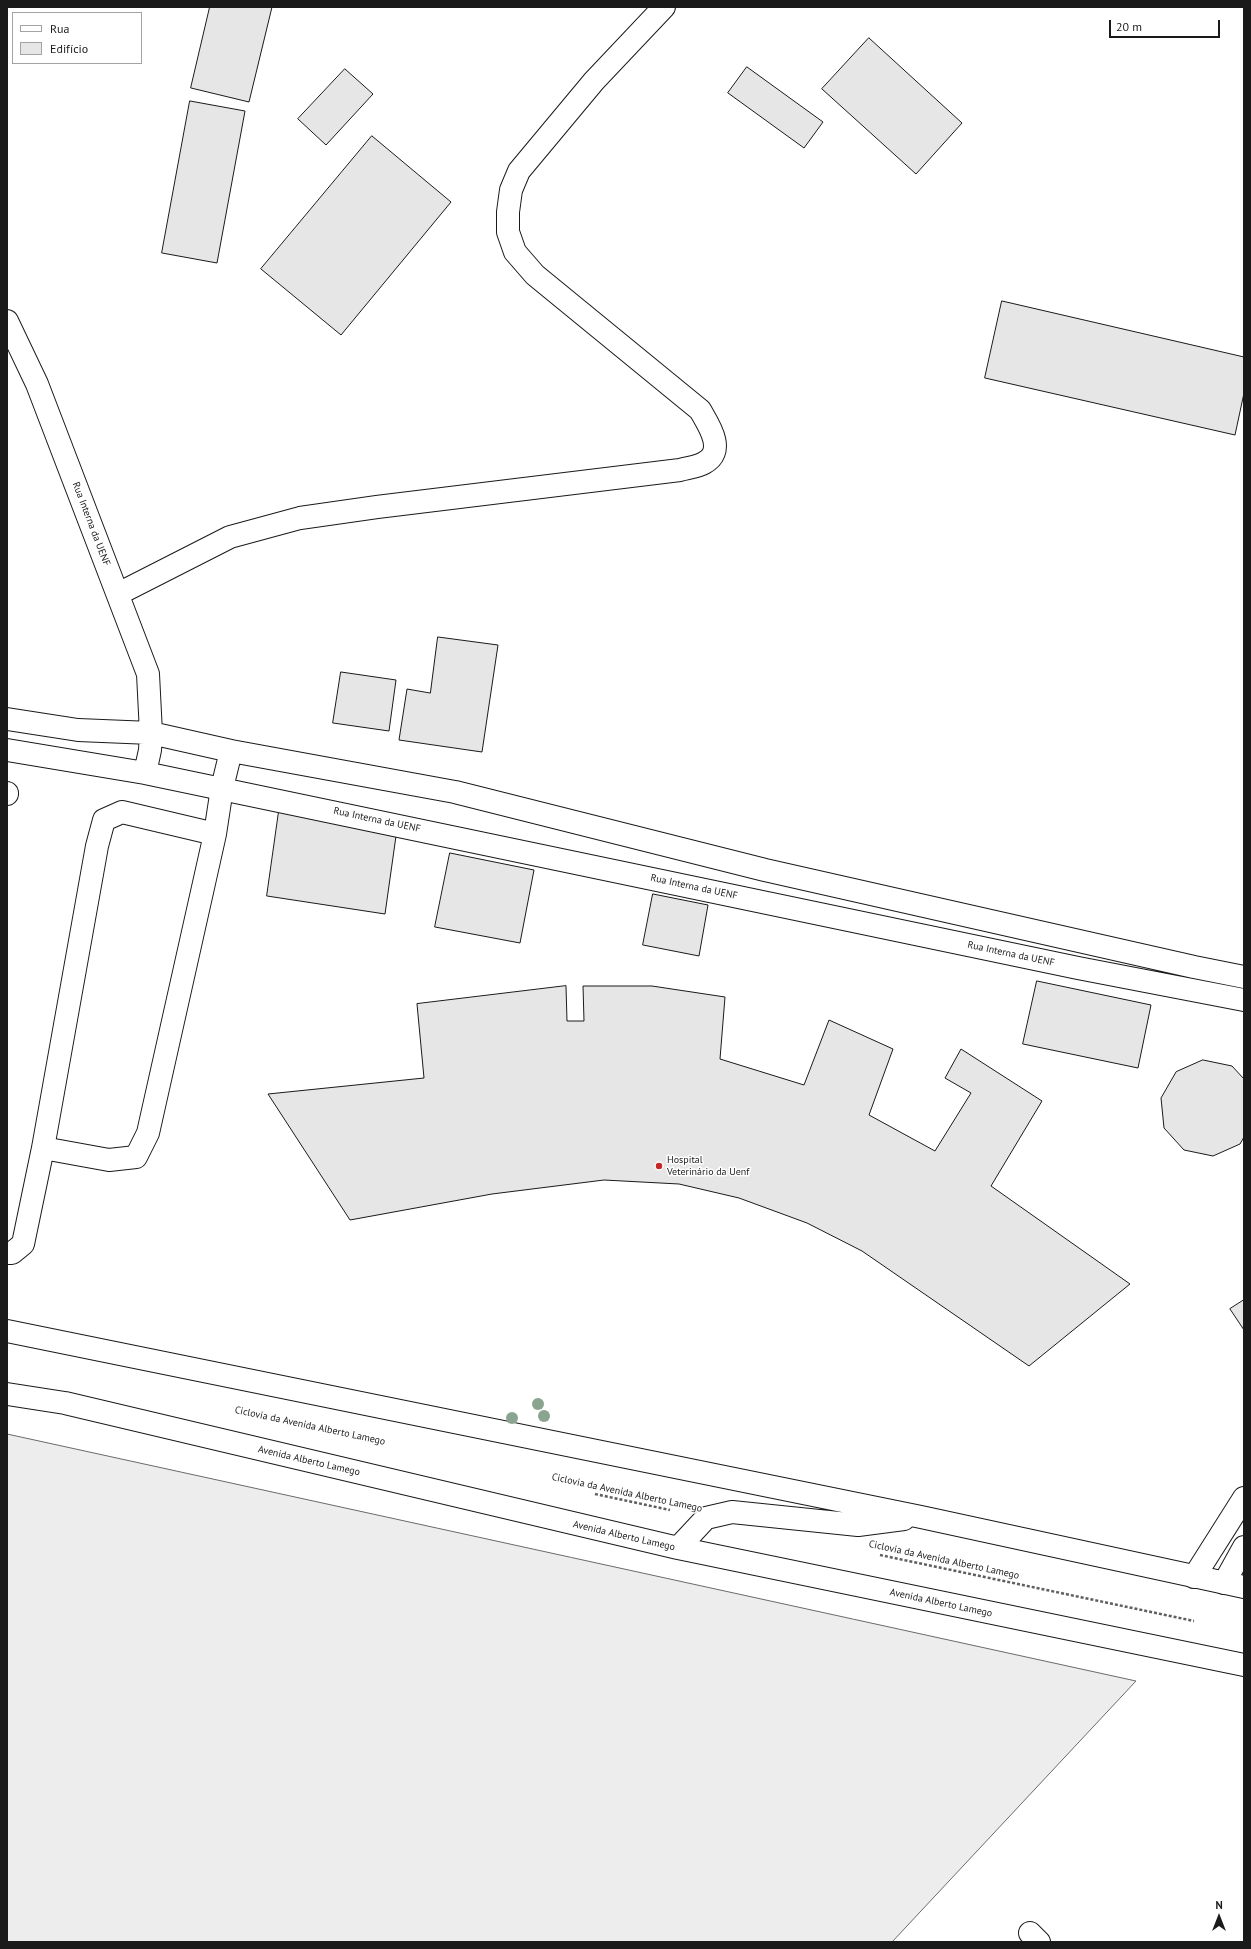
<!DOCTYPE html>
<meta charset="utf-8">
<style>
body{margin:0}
#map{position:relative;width:1251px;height:1949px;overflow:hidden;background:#fff;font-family:"PT Sans",sans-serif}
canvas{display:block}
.frame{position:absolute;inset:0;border:8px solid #1a1a1a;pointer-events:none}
.legend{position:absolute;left:12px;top:12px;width:130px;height:52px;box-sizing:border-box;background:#fff;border:1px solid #a3a3a3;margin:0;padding:5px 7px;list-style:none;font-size:12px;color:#1a1a1a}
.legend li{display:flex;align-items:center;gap:8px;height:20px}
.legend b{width:20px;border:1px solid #a3a3a3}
.north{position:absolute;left:1199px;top:1897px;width:40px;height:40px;-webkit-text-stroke:3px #fff;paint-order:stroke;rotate:0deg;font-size:11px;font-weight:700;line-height:16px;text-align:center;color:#1a1a1a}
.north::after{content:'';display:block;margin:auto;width:14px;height:18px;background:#1a1a1a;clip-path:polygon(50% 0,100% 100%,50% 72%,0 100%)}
.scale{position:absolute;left:1109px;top:20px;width:111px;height:18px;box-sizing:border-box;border:2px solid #1a1a1a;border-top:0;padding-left:5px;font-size:12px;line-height:14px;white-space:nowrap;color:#1a1a1a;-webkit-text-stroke:3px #fff;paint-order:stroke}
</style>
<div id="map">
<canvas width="1251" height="1949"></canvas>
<div class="frame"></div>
<ul class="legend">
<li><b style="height:5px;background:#fff"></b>Rua</li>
<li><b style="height:11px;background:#e6e6e6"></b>Edifício</li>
</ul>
<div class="north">N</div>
<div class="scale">20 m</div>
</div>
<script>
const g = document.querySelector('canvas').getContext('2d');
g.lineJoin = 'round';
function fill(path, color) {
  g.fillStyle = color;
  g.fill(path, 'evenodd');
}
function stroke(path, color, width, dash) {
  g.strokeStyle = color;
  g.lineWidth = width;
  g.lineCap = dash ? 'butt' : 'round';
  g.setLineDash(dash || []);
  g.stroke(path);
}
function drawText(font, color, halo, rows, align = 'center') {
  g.font = font + ' "PT Sans",sans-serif';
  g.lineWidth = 3;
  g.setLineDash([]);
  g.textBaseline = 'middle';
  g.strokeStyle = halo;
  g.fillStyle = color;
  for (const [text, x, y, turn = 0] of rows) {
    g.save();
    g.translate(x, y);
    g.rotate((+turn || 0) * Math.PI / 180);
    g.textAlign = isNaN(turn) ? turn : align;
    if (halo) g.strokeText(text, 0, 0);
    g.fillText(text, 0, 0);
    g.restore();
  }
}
const built = new Path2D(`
 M7,1434L1136,1681L892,1942H7Z`);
const building = new Path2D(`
 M210,7H272L249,102L191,88Z
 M869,38L962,123L916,174L822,89Z
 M747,67L823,122L804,148L728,93Z
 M345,69L373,94L326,145L298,119Z
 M190,101L245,111L217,263L162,253Z
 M372,136L451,202L341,335L261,269Z
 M1002,301L1244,357V393L1235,435L985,378Z
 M438,637L498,645L482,752L399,740L407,689L430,693Z
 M341,672L396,680L389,731L333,723Z
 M279,811L397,829L385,914L267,896Z
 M450,853L534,870L520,943L435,927Z
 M653,894L708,905L699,956L643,945Z
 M1037,981L1151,1005L1138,1068L1023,1044Z
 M566,986L567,1021H584L583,986H652L725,997L720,1059L804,1085L829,1020L893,1049L869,1115L935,1151L971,1093L945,1078L961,1049L1042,1101L991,1186L1130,1284L1029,1366L862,1251L807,1223L739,1198L679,1184L604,1180L492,1194L350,1220L268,1094L424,1078L417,1004Z
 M1203,1060L1232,1066L1244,1079V1137L1240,1144L1213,1156L1184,1150L1164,1128L1161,1098L1176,1072Z
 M1244,1300V1330L1230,1309Z`);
const path = new Path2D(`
 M595,1494L670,1510
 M880,1555L1194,1621`);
const minor = new Path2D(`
 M7,321L37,384L148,674L151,733L150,750L145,773L7,750
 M118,594L230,537L300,518L377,507L680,470C687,468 697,467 704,463C727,451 708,424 700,410L535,275L515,252L508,232V212L511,190L519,171L594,81L664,7
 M7,719L78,730L151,733L231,751L455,792L765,870L1194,967L1244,977
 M145,773L1078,968L1244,1000
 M7,794V793
 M215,834L122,812L104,820L97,846L43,1148L109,1160L136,1157L148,1133L215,834L222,788L231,751
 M7,1253H12L23,1244L43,1148
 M1194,1577L1244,1498
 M1224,1583L1244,1547
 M1030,1933L1039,1942`);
const major = new Path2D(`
 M7,1331L921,1517L1244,1587
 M7,1394L65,1403L678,1548L1244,1665
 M678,1548L706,1518L732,1512L858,1525L904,1519`);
const trees = [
 [538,1404],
 [544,1416],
 [512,1418]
];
const markers = [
 [659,1166,4,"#c62828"]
];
const streetNames = [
 ["Rua Interna da UENF",91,524,69],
 ["Rua Interna da UENF",377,820,12],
 ["Rua Interna da UENF",694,887,12],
 ["Rua Interna da UENF",1011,954,12],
 ["Ciclovia da Avenida Alberto Lamego",310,1426,12],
 ["Avenida Alberto Lamego",309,1461,13],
 ["Ciclovia da Avenida Alberto Lamego",627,1493,12],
 ["Avenida Alberto Lamego",624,1536,13],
 ["Ciclovia da Avenida Alberto Lamego",944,1560,12],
 ["Avenida Alberto Lamego",941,1603,12]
];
const poiNames = [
 ["Hospital",667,1160],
 ["Veterinário da Uenf",667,1172]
];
fill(built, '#ededed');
stroke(built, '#6a6a6a', 1);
fill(building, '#e6e6e6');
stroke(building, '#1a1a1a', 1);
stroke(minor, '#1a1a1a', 24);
stroke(major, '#1a1a1a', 24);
stroke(path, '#5f5f5f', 2.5, [3, 2]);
stroke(minor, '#fff', 22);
stroke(major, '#fff', 22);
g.fillStyle = '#8aa48f';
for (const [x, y] of trees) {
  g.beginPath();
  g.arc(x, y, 6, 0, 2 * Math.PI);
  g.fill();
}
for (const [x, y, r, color] of markers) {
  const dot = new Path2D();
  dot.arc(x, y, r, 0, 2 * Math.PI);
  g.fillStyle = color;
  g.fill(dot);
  stroke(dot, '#fff', 1.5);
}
drawText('10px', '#1a1a1a', '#fff', streetNames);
drawText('10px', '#1a1a1a', '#fff', poiNames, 'left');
</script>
